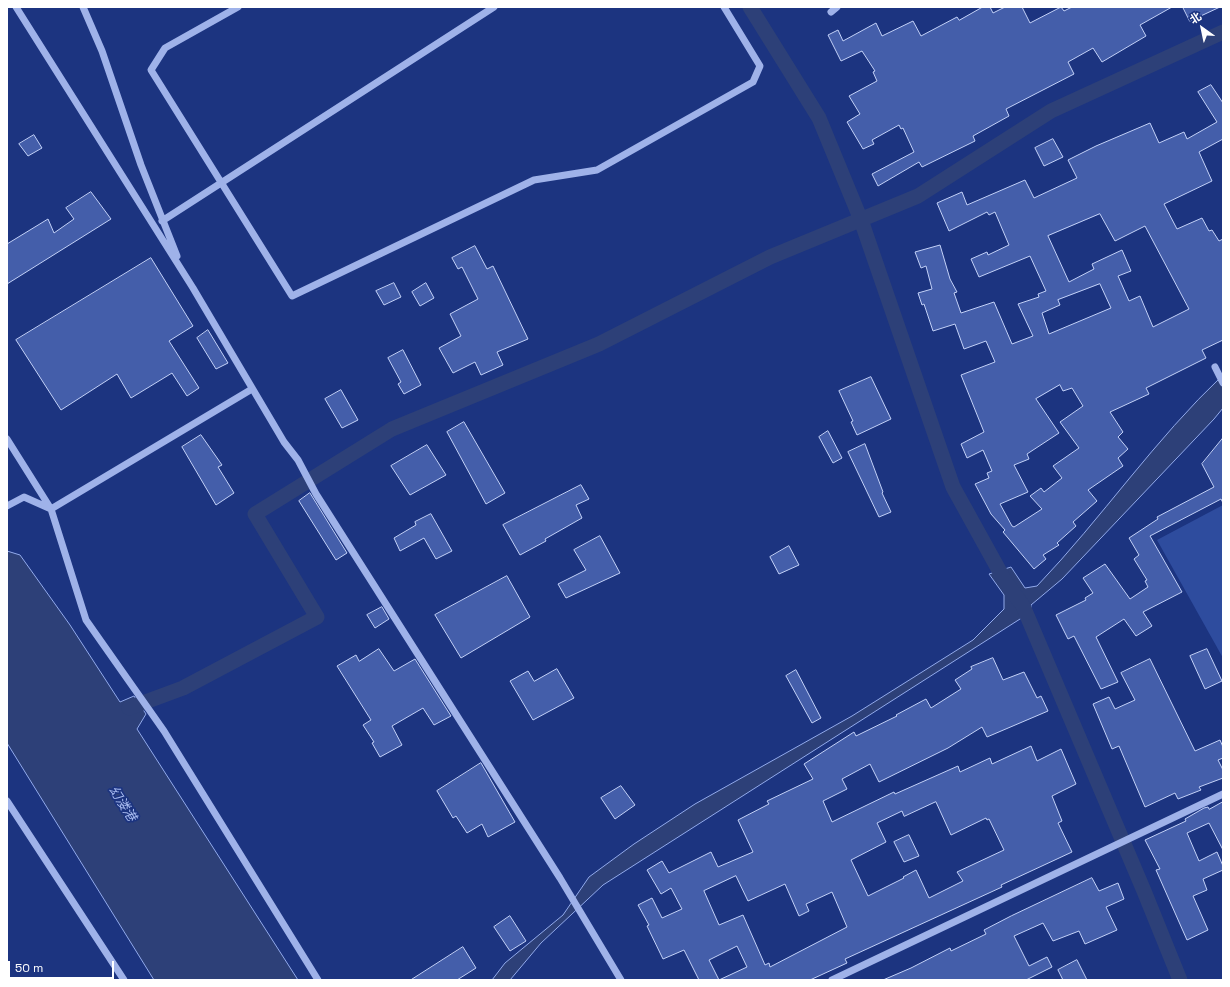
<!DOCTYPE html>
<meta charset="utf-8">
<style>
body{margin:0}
#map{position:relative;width:1230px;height:987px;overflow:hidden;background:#1c3480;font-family:"Space Grotesk","Noto Sans SC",sans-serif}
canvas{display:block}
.frame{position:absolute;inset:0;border:8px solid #fff;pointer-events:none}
.north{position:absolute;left:1182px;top:8px;width:40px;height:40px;-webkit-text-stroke:3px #1c3480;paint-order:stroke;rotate:327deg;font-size:11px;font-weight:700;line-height:16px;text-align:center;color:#fff}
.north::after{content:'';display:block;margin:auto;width:14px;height:18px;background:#fff;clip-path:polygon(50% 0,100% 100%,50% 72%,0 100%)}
.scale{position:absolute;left:8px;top:961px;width:106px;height:18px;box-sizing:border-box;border:2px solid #fff;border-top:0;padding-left:5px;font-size:12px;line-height:14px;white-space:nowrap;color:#fff;-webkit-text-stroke:3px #1c3480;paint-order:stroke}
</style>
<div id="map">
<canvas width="1230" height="987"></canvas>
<div class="frame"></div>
<div class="north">北</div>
<div class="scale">50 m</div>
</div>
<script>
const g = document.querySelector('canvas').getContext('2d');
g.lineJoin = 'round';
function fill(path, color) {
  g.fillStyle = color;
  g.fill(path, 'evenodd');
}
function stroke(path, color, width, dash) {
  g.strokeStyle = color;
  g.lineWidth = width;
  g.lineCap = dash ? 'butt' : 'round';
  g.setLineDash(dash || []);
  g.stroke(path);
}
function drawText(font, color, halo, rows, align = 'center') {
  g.font = font + ' "Space Grotesk","Noto Sans SC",sans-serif';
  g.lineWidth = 3.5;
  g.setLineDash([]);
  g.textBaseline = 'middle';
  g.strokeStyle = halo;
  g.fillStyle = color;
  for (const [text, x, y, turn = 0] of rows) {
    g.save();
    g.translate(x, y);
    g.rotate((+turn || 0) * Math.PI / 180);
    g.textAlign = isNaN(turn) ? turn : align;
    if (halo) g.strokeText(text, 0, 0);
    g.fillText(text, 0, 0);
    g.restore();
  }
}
const green = new Path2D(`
 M1223,505V658L1157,540Z`);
const water = new Path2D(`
 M1223,375V408L1214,419L1062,579L1031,605V612L603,885L541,943L510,980H492L505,963L563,915L589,877L634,844L695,804L852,716L973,640L1004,609V595L989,574L1011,567L1025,588L1037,586C1102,518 1155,439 1223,375Z
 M7,551L20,555L70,625L120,702L134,696L146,714L137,729L298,980H154L7,743Z`);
const canal = new Path2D(`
 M750,7L819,118L861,220L953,487L1005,581L1023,606L1144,891L1180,980
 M129,708L183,688L317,617L255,514L392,429L599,344L770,257L918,196L1051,111L1223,32`);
const building = new Path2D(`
 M983,7H990L993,13L1005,7H1022L1030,23L1061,7L1064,11L1072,7H1172L1140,25L1146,36L1102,62L1093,48L1068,62L1074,74L1006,109L1009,116L973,136L975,141L922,167L919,162L878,186L872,174L914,152L903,128L901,129L899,125L872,140L874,144L863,149L847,122L860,114L849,96L877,81L873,72L875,71L862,51L841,61L828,35L838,30L843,41L876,23L882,36L913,21L921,36L957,17L959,20Z
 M1183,7H1220L1190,21Z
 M1211,85L1223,103V139L1199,152L1212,181L1164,204L1177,229L1202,218L1209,231L1212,230L1219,241L1223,239V340L1202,350L1206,358L1146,388L1149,394L1110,412L1123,432L1118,437L1128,449L1118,458L1123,466L1088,490L1097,501L1073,522L1076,526L1057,543L1059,545L1043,555L1046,559L1034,569L1003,532L1005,530L991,514L975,484L989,478L987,473L992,471L983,450L967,458L961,444L984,432L961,375L995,362L986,341L964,349L955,324L933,331L924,304L922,305L918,293L932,289L926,266L921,268L915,252L940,245L950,279L957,292L954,293L961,313L994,302L1012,344L1033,336L1018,304L1039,297L1038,294L1046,291L1030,256L979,277L971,259L987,252L988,255L1009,245L995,212L989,215L987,212L949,231L937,203L962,192L967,205L1025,180L1034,198L1077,178L1068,160L1096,146L1150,123L1159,143L1184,132L1187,139L1217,122L1198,92ZM1100,214L1115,241L1145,226L1189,309L1153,327L1140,296L1129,301L1118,276L1131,271L1122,250L1092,264L1094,269L1069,282L1048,236ZM1100,284L1111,308L1049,334L1042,313L1060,305L1058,300ZM1060,385L1063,391L1072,388L1083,406L1060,422L1079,448L1053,466L1062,478L1044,492L1041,488L1030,496L1042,509L1014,527L1012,526L1000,504L1028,492L1014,465L1029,459L1027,454L1059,433L1036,399Z
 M34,135L42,148L28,156L19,144Z
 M1053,139L1063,157L1044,166L1035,148Z
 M91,192L111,219L7,284V244L48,219L54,233L74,219L66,208Z
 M475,246L487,269L493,266L528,339L497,352L503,365L481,375L475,362L453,373L439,348L461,336L450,314L478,299L462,267L458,269L452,258Z
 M151,258L193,326L169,341L199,388L187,396L172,373L131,398L117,374L61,410L16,340Z
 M394,283L401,297L384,305L376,291Z
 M426,283L434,298L420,306L412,292Z
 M208,330L228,363L216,369L197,338Z
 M403,350L421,385L404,394L398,384L401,382L388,358Z
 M871,377L891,419L857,435L851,422L853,421L839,391Z
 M341,390L358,420L342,428L325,399Z
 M464,422L505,493L486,504L447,432Z
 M828,431L842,458L833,463L819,437Z
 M201,435L222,465L218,467L234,493L216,505L182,447Z
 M1223,438V503L1221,499L1150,536L1182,592L1143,612L1152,626L1136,636L1124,619L1096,637L1118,682L1101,689L1074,636L1068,639L1056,615L1086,600L1085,598L1093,593L1083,578L1105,564L1130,599L1148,587L1145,581L1147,580L1134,559L1139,555L1129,538L1158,519L1157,517L1214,487L1202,464Z
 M865,444L883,492L882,493L891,512L879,517L848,452Z
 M427,445L446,475L410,495L391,466Z
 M581,485L589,499L576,505L582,518L545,539L546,541L520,555L503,525Z
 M310,493L347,553L336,560L299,501Z
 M431,514L452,551L436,559L424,538L400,551L394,538L416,525L415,522Z
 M600,536L620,573L566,598L558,584L586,570L574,550Z
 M789,546L799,565L779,574L770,557Z
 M507,576L530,617L461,658L435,615Z
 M382,607L389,619L375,628L367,615Z
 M379,649L394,671L415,659L451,716L434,725L423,708L392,726L402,745L380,757L372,743L374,742L363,725L371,720L337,666L356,655L359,661Z
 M1207,649L1222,681L1205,689L1190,656Z
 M993,658L1003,680L1024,672L1037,698L1041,696L1048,711L987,737L982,727L948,748L879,782L870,764L842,779L847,789L823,801L832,822L894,792L895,794L958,766L960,772L990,758L992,764L1031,746L1037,761L1061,749L1076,784L1052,796L1062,821L1058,823L1072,852L1001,885L1002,887L845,959L847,963L810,980H719L747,967L737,946L709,960L719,980H699L684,950L663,959L647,926L649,925L638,905L652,898L662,918L682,909L671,888L661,894L647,870L662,861L669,873L711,852L718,867L753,852L738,820L769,804L767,801L813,779L804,764L854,732L856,736L897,716L896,715L926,699L931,708L961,689L955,680L972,669L971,667ZM936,802L951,835L986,818L987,820L989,819L1004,850L957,872L963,881L929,898L916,870L903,877L904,878L868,896L851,860L886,842L877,823L902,811L904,816ZM736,876L748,901L785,884L799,916L809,911L806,904L832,892L847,927L770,967L769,963L765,965L743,915L719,925L704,891Z
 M1150,659L1195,751L1220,740L1223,747V758L1218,760L1223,770V778L1199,787L1201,790L1178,799L1175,793L1145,807L1119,746L1112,749L1093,704L1109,697L1115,709L1135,700L1121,673Z
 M557,669L574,698L533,720L510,681L528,671L534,681Z
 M796,670L821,718L812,723L786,676Z
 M481,763L515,822L488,837L482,824L467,833L456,816L453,818L437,791Z
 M621,786L635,805L615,819L601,798Z
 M1223,802V850L1209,823L1187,833L1199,861L1217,852L1223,866V870L1203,879L1207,890L1193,896L1208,930L1187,940L1156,870L1160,869L1145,840L1186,821L1185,819L1204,808L1208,807L1209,809Z
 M909,835L919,856L904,862L894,842Z
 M1092,878L1099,891L1118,883L1124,899L1106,907L1117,930L1085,944L1079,931L1053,941L1043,923L1014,936L1029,966L1047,957L1052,967L1026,980H883L911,968L950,948L951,951L986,934L984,930L1011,916Z
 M510,916L526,941L510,951L494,927Z
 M463,947L476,968L457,980H411Z
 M1077,960L1087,980H1063L1058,970Z`);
const minor = new Path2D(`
 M16,7L193,288L284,442L298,460L316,494L560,878L621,980
 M83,7L102,51L141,165L177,256
 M238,7L165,48L151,70L292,296L534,180L597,170L753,82L760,66L724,7
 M831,12L837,7
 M162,221L494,7
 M1215,367L1223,383
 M7,439L51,509L86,620L164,731L318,980
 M7,506L24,497L51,509L252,389
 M7,801L124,980
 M832,980L1223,794`);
const waterNames = [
 ["幻溇港",122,804,57]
];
fill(green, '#2e4c9e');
fill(water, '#2d4078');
stroke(water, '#92aaeb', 1);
stroke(canal, '#2d4078', 15);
fill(building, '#445eaa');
stroke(building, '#c3d1f7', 1);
stroke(minor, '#9fb2e9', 7);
drawText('italic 13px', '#aabdf1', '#1c3480', waterNames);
</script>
